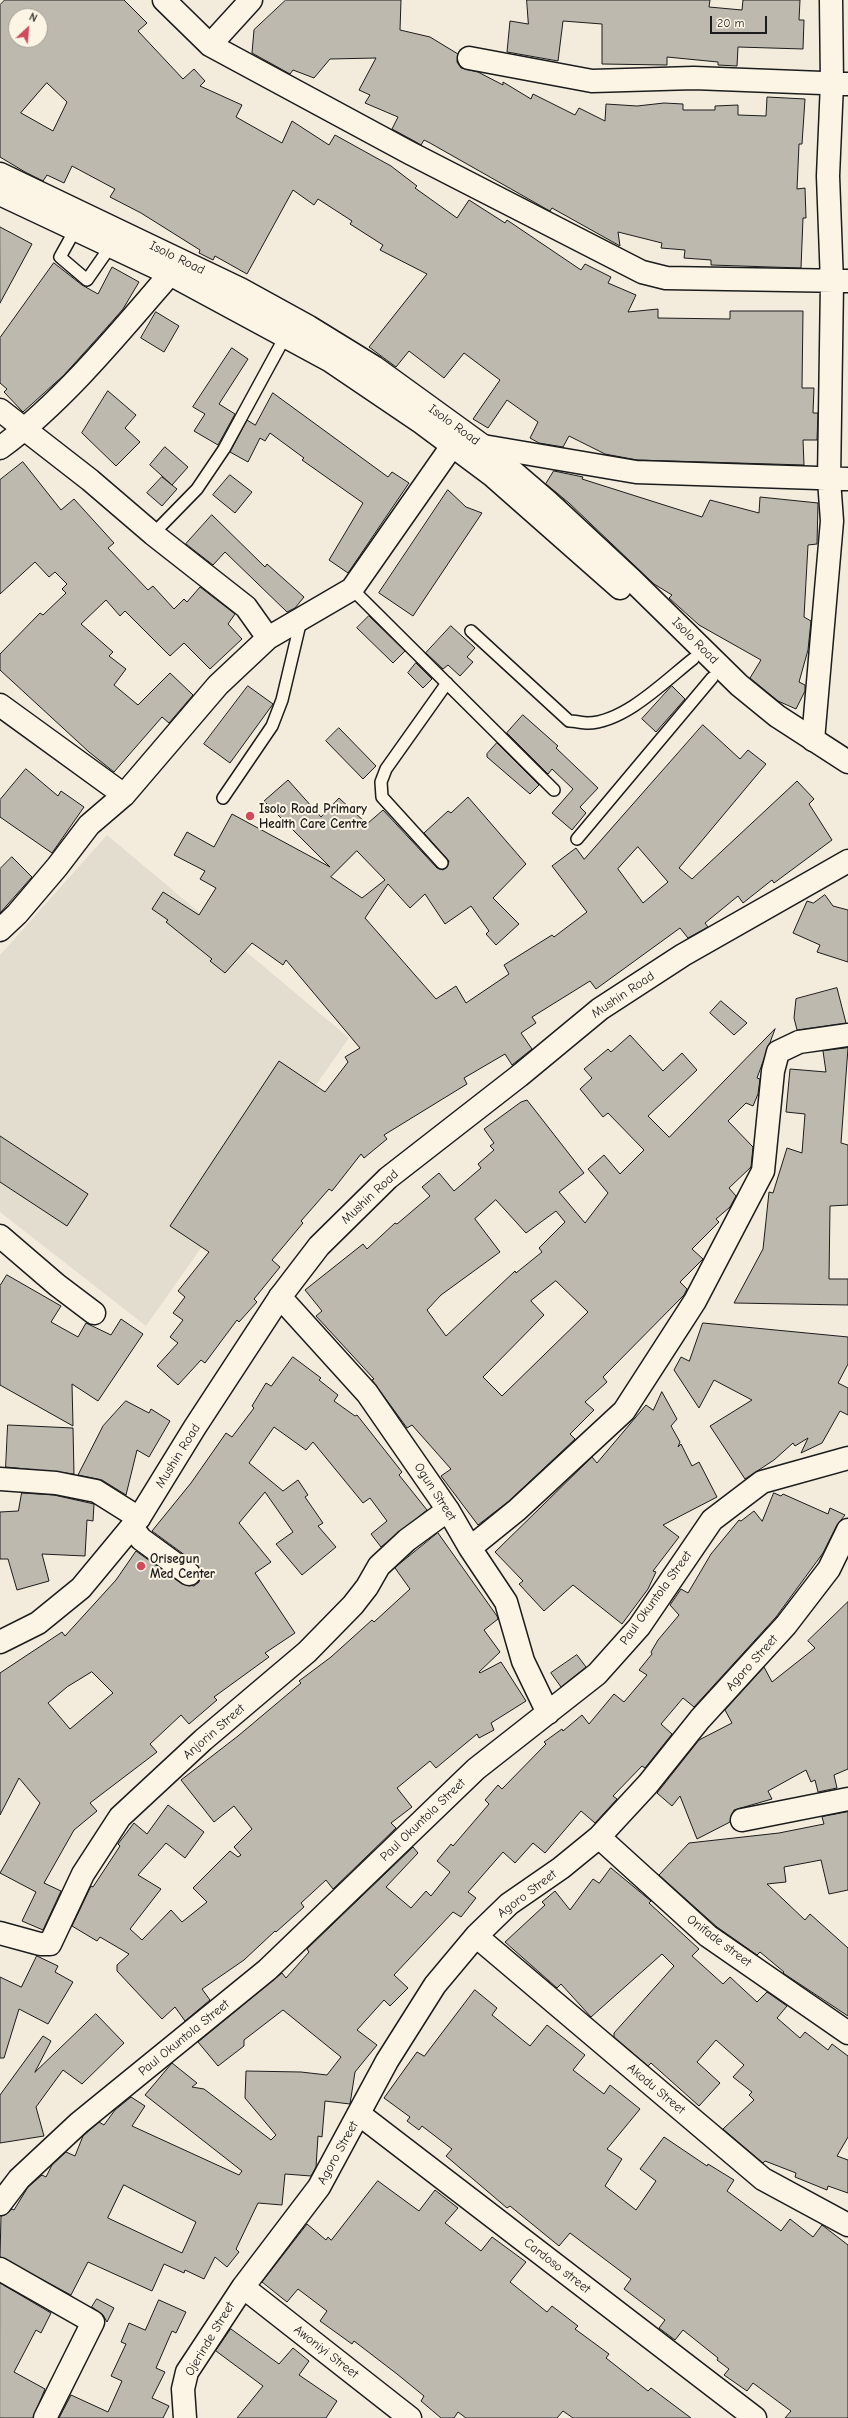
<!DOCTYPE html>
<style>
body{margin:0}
#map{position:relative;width:848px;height:2418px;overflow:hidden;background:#f3ecdd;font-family:"Comic Neue",sans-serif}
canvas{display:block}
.north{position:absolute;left:8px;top:8px;width:40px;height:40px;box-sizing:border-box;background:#fcf5e5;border:1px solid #a29e95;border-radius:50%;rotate:26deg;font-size:11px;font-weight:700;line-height:16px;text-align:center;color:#1c1c1c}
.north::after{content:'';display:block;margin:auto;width:14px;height:18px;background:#d1495b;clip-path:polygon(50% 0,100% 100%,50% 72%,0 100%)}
.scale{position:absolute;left:710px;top:16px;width:57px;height:18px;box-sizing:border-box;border:2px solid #1c1c1c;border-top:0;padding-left:5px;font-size:12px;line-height:14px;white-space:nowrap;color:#1c1c1c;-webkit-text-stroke:3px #fcf5e5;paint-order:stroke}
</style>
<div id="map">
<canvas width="848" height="2418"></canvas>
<div class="north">N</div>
<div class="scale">20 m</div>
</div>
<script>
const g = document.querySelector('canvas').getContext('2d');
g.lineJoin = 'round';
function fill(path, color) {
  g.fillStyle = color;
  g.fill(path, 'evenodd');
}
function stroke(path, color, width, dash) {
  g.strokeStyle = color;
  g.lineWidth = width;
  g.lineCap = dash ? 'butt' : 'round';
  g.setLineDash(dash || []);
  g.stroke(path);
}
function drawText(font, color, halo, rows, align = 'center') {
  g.font = font + ' "Comic Neue",sans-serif';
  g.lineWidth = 4;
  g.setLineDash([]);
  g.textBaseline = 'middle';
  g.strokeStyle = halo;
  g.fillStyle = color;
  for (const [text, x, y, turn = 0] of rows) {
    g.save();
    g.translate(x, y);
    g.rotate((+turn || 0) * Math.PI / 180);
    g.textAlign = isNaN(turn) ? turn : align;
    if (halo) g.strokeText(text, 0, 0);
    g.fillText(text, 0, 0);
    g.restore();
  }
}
const built = new Path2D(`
 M107,835L349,1038L146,1326L0,1212V955Z`);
const building = new Path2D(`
 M5,0H124L147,23L138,31L183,79L194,69L205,81L200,86L242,105L236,117L282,143L292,121L329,145L335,135L391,166L417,186L415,188L457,218L469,200L505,223L507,220L581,270L585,264L611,277L608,283L636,295L628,312L658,309V318L730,319V311H803L802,388H814L813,413H818L817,440H803L804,465L637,460L605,454L569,436L563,447L539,443L530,438L538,422L507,400L488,428L473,419L500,380L464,353L444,378L409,351L396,367L369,347L427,274L380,250L383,245L350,224L352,221L318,199L314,205L293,190L247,274L215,256L213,260L199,253L200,250L141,213L110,197L115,189L72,166L64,183L47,175L43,181L25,172L0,157V5ZM16,16H40V40H16ZM47,83L67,102L53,131L21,113Z
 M286,0H401L400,30L430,37L458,54L457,62L461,68L478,72L503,85V82L531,99L533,94L575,115L579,108L605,121L606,104L637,106L664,103L683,104V110H715V106L738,105V115L766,116L767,97L805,99L802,144H799L797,189L805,188L806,218H803L801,268L711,265V260L684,258L685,250L661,248L662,243L618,232L620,246L552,208L550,211L548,210L430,143L424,140L421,145L416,142L392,129L398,117L365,103L370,95L359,90L376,58L330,59L314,78L293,70L290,74L252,53L254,30Z
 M527,0H710L709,7L742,10L743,0H800L799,20H804L803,49L738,47L737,66L718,65V62L667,57V65L602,64V24L563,21L558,61L507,52L510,21L528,24Z
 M0,227L32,244L0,303Z
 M54,263L82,285L98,294L112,267L139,282L123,309L101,334L64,375L23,412L4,392L7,389L0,383V338Z
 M156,312L179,326L164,352L141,338Z
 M232,348L248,359L219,404L235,414L218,445L194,431L205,414L193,407Z
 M108,391L136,415L125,428L140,442L116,466L82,433Z
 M273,393L388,477L392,472L409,483L348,573L329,560L363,503L302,460L304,458L270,433L265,441L260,438L248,462L230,452L247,420L255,425Z
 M165,447L188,467L172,485L150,465Z
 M23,462L61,510L74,499L114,543L108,548L148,590L153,586L174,609L184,599L187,602L200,587L235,614L228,624L242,639L210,669L184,643L170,656L125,611L120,616L106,600L81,624L113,652L109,656L126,669L114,685L138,705L170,673L193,695L169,723L162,717L114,772L89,752L0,670V654L40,613L43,615L66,593L62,589L67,584L55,572L49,577L35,562L0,594V480Z
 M554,471L583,477L582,479L702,517L710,500L759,513L760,497L818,503L817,544L808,545L804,617L811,621L808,650L799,682L805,685V691L796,709L778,701L750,678L761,660L699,625L669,598L672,595L654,584L569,503L546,484Z
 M230,475L252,492L235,513L213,495Z
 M162,477L177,489L162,506L147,493Z
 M448,490L466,507L482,513L413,616L379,593Z
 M212,515L265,567L267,564L304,597L295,608L287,612L225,552L213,565L186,544Z
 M369,616L405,651L393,663L357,628Z
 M451,626L475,648L467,657L473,662L460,676L448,665L443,669L426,653Z
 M416,663L432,679L423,688L408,673Z
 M248,686L273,704L230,763L204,744Z
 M672,686L685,699L656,732L642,719Z
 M523,715L558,746L556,748L598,788L580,807L586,813L572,830L552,813L573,789L552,769L548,774L507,733Z
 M703,725L740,759L748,750L766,764L679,868L692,879L797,781L814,799L809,804L832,840L774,883L772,880L743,903L738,896L705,923L708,927L688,938L680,928L596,989L590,981L532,1017L536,1023L521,1033L532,1049L512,1065L505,1054L464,1078L467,1084L384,1135L387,1139L364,1158L361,1154L332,1191L329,1189L301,1221L303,1223L272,1260L280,1267L254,1299L257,1302L239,1322L237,1320L205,1363L201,1360L178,1385L157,1366L178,1343L170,1337L183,1320L173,1313L185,1297L178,1291L209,1252L170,1226L279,1061L325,1092L348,1062L345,1057L360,1048L286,960L283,965L252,943L225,973L210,961L212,959L166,922L168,920L152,909L163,892L199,915L216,888L200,879L205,871L174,855L187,832L214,847L232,814L330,867L264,801L288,780L321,817L339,798L367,824L383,810L437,868L443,870L448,865L449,861L424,833L448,811L451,813L468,797L526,864L493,898L519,924L496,945L486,934L489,931L471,906L445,924L425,894L410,908L388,884L365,918L436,999L456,986L466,1003L509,974L504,965L552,935L554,937L587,912L552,866L576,848L584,859ZM638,847L668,882L643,903L618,869ZM357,851L385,880L362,898L331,877Z
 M339,728L376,766L363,779L326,741Z
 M497,743L539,785L530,794L487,757V754Z
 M26,769L58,796L61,791L84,807L52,853L0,817V800Z
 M12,857L32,877L0,913V869Z
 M825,895L833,906L848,910V962L817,952L820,945L793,933L807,901L813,903Z
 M837,988L846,1023L797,1030L794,1018L796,999Z
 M721,1001L747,1023L734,1035L710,1013Z
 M775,1029L757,1078L760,1079L758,1094L753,1106L746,1103L728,1121L753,1147L751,1167L729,1188L736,1196L730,1207L716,1219L719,1222L692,1249L703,1259L680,1282L687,1289L684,1295L603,1377L607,1382L585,1402L594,1410L570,1434L575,1439L509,1501L478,1525L441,1476L451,1469L412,1425L407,1428L372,1380L374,1379L316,1316L322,1311L305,1290L363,1244L367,1249L395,1223L397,1224L430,1196L422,1187L439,1173L454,1191L481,1168L478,1164L494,1150L490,1146L494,1143L484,1129L521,1102L527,1100L584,1173L559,1192L585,1223L608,1193L588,1169L604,1155L620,1174L644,1150L608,1113L603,1117L580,1089L592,1078L584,1069L608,1049L611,1052L630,1035L663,1071L682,1053L697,1070L648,1116L669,1137ZM496,1200L526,1233L556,1211L565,1222L539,1248L542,1252L516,1273L515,1271L446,1336L427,1310L441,1295L500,1252L475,1219ZM556,1281L588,1312L502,1396L483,1377L544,1315L531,1301Z
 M848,1048L841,1143L848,1145V1205L830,1206L829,1279H848V1305L734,1303L763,1249L769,1192L773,1193L787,1148L802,1153L805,1114L786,1112L790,1069L826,1072L823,1051Z
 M0,1136L88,1194L67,1226L0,1182Z
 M7,1275L61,1306L51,1322L78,1337L86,1323L111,1335L121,1319L143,1334L98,1401L72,1384L73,1426L0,1385V1286Z
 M703,1323L848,1337V1364L838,1383L848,1388V1415L840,1411L822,1443L801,1453L808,1438L795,1446L793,1443L774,1460L745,1479L710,1426L752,1400L714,1380L699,1408L674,1370L681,1357L689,1361Z
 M293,1357L321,1378L319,1380L338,1395L334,1401L355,1416L357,1415L402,1472L399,1475L427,1510L381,1547L371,1534L387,1521L370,1498L363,1503L313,1442L306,1450L274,1427L249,1463L283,1491L298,1480L308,1495L305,1497L323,1523L318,1526L336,1547L302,1575L276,1544L293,1532L265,1492L239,1523L271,1562L255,1573L295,1633L265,1653L269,1657L214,1697L217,1700L189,1724L181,1715L150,1744L157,1752L90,1803L97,1811L74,1830L44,1883L61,1891L43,1930L22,1921L36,1892L0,1873L40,1803L19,1778L0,1815V1673L62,1632L65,1636L116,1580L136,1551L182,1584L194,1586L199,1582L201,1575L197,1564L152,1531L191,1483L226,1433L232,1437L254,1408L252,1406L266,1383L271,1386ZM92,1672L113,1693L70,1729L48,1703L67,1687Z
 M662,1392L677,1419L671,1426L680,1442L678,1447L681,1444L692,1466L699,1462L717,1497L663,1525L679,1537L653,1571L656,1572L648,1589L622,1624L573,1585L544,1611L519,1584L523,1581L495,1552L592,1457L597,1463L646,1405L653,1410Z
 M126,1401L149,1413L151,1409L170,1421L149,1457L137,1450L126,1495L102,1480L78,1475L103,1426Z
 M8,1425L73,1428L74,1474L6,1467Z
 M22,1493L54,1495L94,1504L93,1521L87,1520L85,1556L42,1554L49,1581L17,1590L8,1559H0V1512L18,1511Z
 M774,1493L781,1496L783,1494L828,1514L830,1508L845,1515L837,1525L823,1553L776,1617L694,1707L683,1698L661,1724L672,1734L645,1768L642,1766L613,1796L617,1799L595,1823L581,1811L545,1853L533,1843L515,1863L503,1852L468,1892L476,1898L461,1917L453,1912L394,1975L408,1988L390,2006L384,2000L357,2030L377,2045L355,2072L350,2104L325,2101L322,2137L318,2136L316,2167L311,2176L285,2174L282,2205L258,2203L236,2249L239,2252L227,2267L215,2257L204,2279L185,2270L184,2273L164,2264L152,2291L88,2262L71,2295L0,2257L1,2216L5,2215L12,2209L14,2210L28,2187L42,2175L46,2177L52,2165L66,2152L75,2156L83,2136L99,2122L104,2125L115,2110L131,2097L145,2106L132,2126L239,2175L242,2171L145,2095L172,2063L197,2083L192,2087L204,2089L271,2140L276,2135L245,2098L246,2071L301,2072L327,2075L341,2057L283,2010L244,2040V2046L218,2066L198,2042L282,1973L286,1978L309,1952L307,1949L413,1847L418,1853L386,1887L411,1908L426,1891L431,1896L450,1872L437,1861L451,1844L453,1846L489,1804L485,1800L498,1785L502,1789L546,1744L544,1742L562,1729L563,1731L582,1715L589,1724L614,1694L624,1702L647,1675L639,1670L652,1654L651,1652L658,1640L679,1615L670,1605L681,1589L688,1593L711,1554L739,1520L741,1521L754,1511L762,1521ZM124,2185L196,2222L182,2253L108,2218Z
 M438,1533L497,1616L498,1619L484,1630L500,1652L479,1672L480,1673L501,1662L526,1701L491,1723L494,1730L479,1738L477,1734L436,1768L430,1761L397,1788L412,1807L391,1823L396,1828L333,1889L326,1880L301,1903L304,1907L276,1932L275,1931L244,1960L202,1989L210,2000L185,2021L175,2007L162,2019L117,1971V1965L129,1954L100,1937L97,1941L72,1926L91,1886L93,1887L120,1846L118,1844L134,1823L147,1834L168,1805L204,1832L185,1858L166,1843L138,1875L161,1889L130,1929L142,1940L171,1910L182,1922L207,1902L193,1888L230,1851L238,1857L241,1855L234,1847L252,1829L234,1806L214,1822L181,1780L238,1736L301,1683L299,1681L331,1657L372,1620L374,1622L410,1589L395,1568Z
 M848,1602V1769L834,1775L837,1788L818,1792L815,1780L811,1782L806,1770L768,1791L772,1799L734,1810L730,1822L697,1839L680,1796L672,1806L657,1793L699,1740L732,1723L725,1710L764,1667L772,1682L815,1648L808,1641Z
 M577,1655L586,1667L561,1687L551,1673Z
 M848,1812V1890L829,1894L821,1860L784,1867L786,1882L767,1884L805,1920L810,1914L848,1948V2016L783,1973L784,1972L760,1952L757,1955L717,1927L659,1875L689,1843L779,1833L824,1824L822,1817Z
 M611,1868L651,1901L649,1903L699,1949L692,1956L723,1984L730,1977L757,2002L767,1992L787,2006L777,2018L800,2038L805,2032L828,2050L832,2044L848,2056V2137L837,2156L848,2160V2193L828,2186L827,2190L795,2177L796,2173L765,2161L763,2163L723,2129L754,2100L749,2095L752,2092L733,2077L744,2065L716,2040L697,2062L720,2083L699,2106L651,2063L648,2066L614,2037V2033L674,1966L662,1954L591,2017L561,1984L557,1988L505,1942L545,1905L542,1902L555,1891L570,1910L593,1879L599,1883Z
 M37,1956L58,1966L55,1972L73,1982L48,2024L19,2009L4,2058H0V1977L21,1987Z
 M475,1990L497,2008L492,2015L530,2046L547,2025L585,2055L573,2070L604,2094L610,2085L640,2109L607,2149L622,2159L605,2186L636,2210L656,2181L640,2169L664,2137L707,2166L708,2164L734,2180L727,2191L781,2231L790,2219L813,2237L822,2225L848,2245V2418H785L791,2411L753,2383L747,2391L724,2375L729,2369L717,2360L718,2358L683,2330L675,2340L659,2328L665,2320L624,2289L631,2279L570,2233L559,2246L510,2206L507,2208L446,2156L452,2149L422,2126L419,2130L407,2121L410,2117L384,2098L417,2052L424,2056Z
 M96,2014L124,2043L82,2084L63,2070L36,2107L44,2136L0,2143V2095L43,2036L51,2041L35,2072Z
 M378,2181L419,2211L435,2190L458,2208L445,2223L481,2251L492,2237L526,2262L510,2282L547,2312L552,2306L578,2326L575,2329L609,2354L606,2358L648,2391L651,2388L691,2418H573L563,2411L557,2418H466L458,2412L454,2418H441L421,2401L424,2396L397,2374L354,2341L352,2344L320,2321L327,2311L298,2289L287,2302L262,2282L307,2224L326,2240L328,2237L331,2240Z
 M0,2283L51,2313L41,2333L36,2330L14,2372L45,2389L33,2418H0Z
 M97,2299L114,2308L107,2322L103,2315L92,2307Z
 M159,2300L186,2312L176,2333L172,2331L156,2368L165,2372L152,2398L169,2406L163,2418H59L71,2395L108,2412L122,2381L111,2376L126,2344L121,2342L129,2323L145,2330Z
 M231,2329L279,2364L293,2348L309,2361L299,2375L337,2401L326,2418H237L263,2386L216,2351Z`);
const service = new Path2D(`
 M75,230L60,257L87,280L110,247
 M153,534L197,489L224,449L286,335
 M352,589L554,790
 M471,631L569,721C575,721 582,723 588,723C625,722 665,681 693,659
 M223,798L272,726L282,700L301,620
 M577,839L712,678
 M442,863L382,797L381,782L386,769L447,683`);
const minor = new Path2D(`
 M164,0L210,45L410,153L642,272L666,278L848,281
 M210,45L251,0
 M469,58L592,81L694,78L848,84
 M0,410L90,480L153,534L246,607L268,638
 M483,446L636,472L848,479
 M0,448C62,403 120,332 170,274
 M0,705L124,795
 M813,740L832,521L829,480L832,283L828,176L832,83L831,0
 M0,930L17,914L57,867L89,825L124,795L218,685L268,638L352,589L452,446
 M0,1236L57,1285L94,1313
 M280,1297L367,1393L448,1510L470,1548L506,1602L523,1661L548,1713
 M0,1479L56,1483L96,1491L139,1518
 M132,1527L141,1539L189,1574
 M470,1548L517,1510L624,1411L695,1301L763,1171L773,1071L778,1052L799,1042L848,1035
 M742,1820L848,1799
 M599,1837L708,1936L848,2033
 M0,1933L40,1944H50L83,1874L120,1817L203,1740L307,1652L353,1605L367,1587L379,1566L407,1540L448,1510
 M476,1936L763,2179L848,2225
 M359,2114L755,2418
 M0,2204L19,2179L79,2123L267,1970L476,1769L597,1674L639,1627L712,1520L762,1482L848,1458
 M0,2269L93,2322L45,2418
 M243,2287L410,2418
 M185,2418L183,2389L187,2372L243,2287L319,2187L387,2061L435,1985L476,1936L509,1904L561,1868L599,1837L648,1784L700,1719L786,1625L829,1569L848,1530`);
const secondary = new Path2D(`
 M0,1642L38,1623L81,1588L139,1518L195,1427L280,1297L319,1246L388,1178L519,1076L600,1009L683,955L848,861`);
const primary = new Path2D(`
 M0,174L240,289L309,327L374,367L483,446L547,501L632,580L739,685L777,716L848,762
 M0,194L170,274L329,360L422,423L493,476L620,588`);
const markers = [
 [250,816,5,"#d1495b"],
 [141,1566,5,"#d1495b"]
];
const streetNames = [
 ["Isolo Road",177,258,26],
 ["Isolo Road",454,425,36],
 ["Isolo Road",695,641,45],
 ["Mushin Road",623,995,-34],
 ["Mushin Road",370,1197,-43],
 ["Mushin Road",178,1456,-58],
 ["Ogun Street",435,1492,57],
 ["Paul Okuntola Street",656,1598,-54],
 ["Agoro Street",752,1663,-48],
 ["Anjorin Street",214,1732,-41],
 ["Paul Okuntola Street",423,1820,-44],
 ["Agoro Street",527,1894,-37],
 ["Onifade street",719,1941,37],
 ["Paul Okuntola Street",184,2038,-39],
 ["Akodu Street",656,2089,40],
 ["Agoro Street",338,2153,-61],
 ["Cardoso street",557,2266,38],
 ["Ojerinde Street",210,2339,-59],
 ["Awoniyi Street",326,2352,38]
];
const poiNames = [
 ["Isolo Road Primary",259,809],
 ["Health Care Centre",259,824],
 ["Orisegun",150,1559],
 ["Med Center",150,1574]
];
fill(built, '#e3ddcf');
fill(building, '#beb9ae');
stroke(building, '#1c1c1c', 1);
stroke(service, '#1c1c1c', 14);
stroke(minor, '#1c1c1c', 25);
stroke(secondary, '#1c1c1c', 25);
stroke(primary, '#1c1c1c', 25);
stroke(service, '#fcf5e5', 11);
stroke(minor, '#fcf5e5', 22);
stroke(secondary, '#fcf5e5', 22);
stroke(primary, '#fcf5e5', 22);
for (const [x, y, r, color] of markers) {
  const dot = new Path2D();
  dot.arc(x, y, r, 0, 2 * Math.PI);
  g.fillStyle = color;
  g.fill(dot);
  stroke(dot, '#fcf5e5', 1.5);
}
drawText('13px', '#1c1c1c', '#fcf5e5', streetNames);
drawText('bold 13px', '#1c1c1c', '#fcf5e5', poiNames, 'left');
</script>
